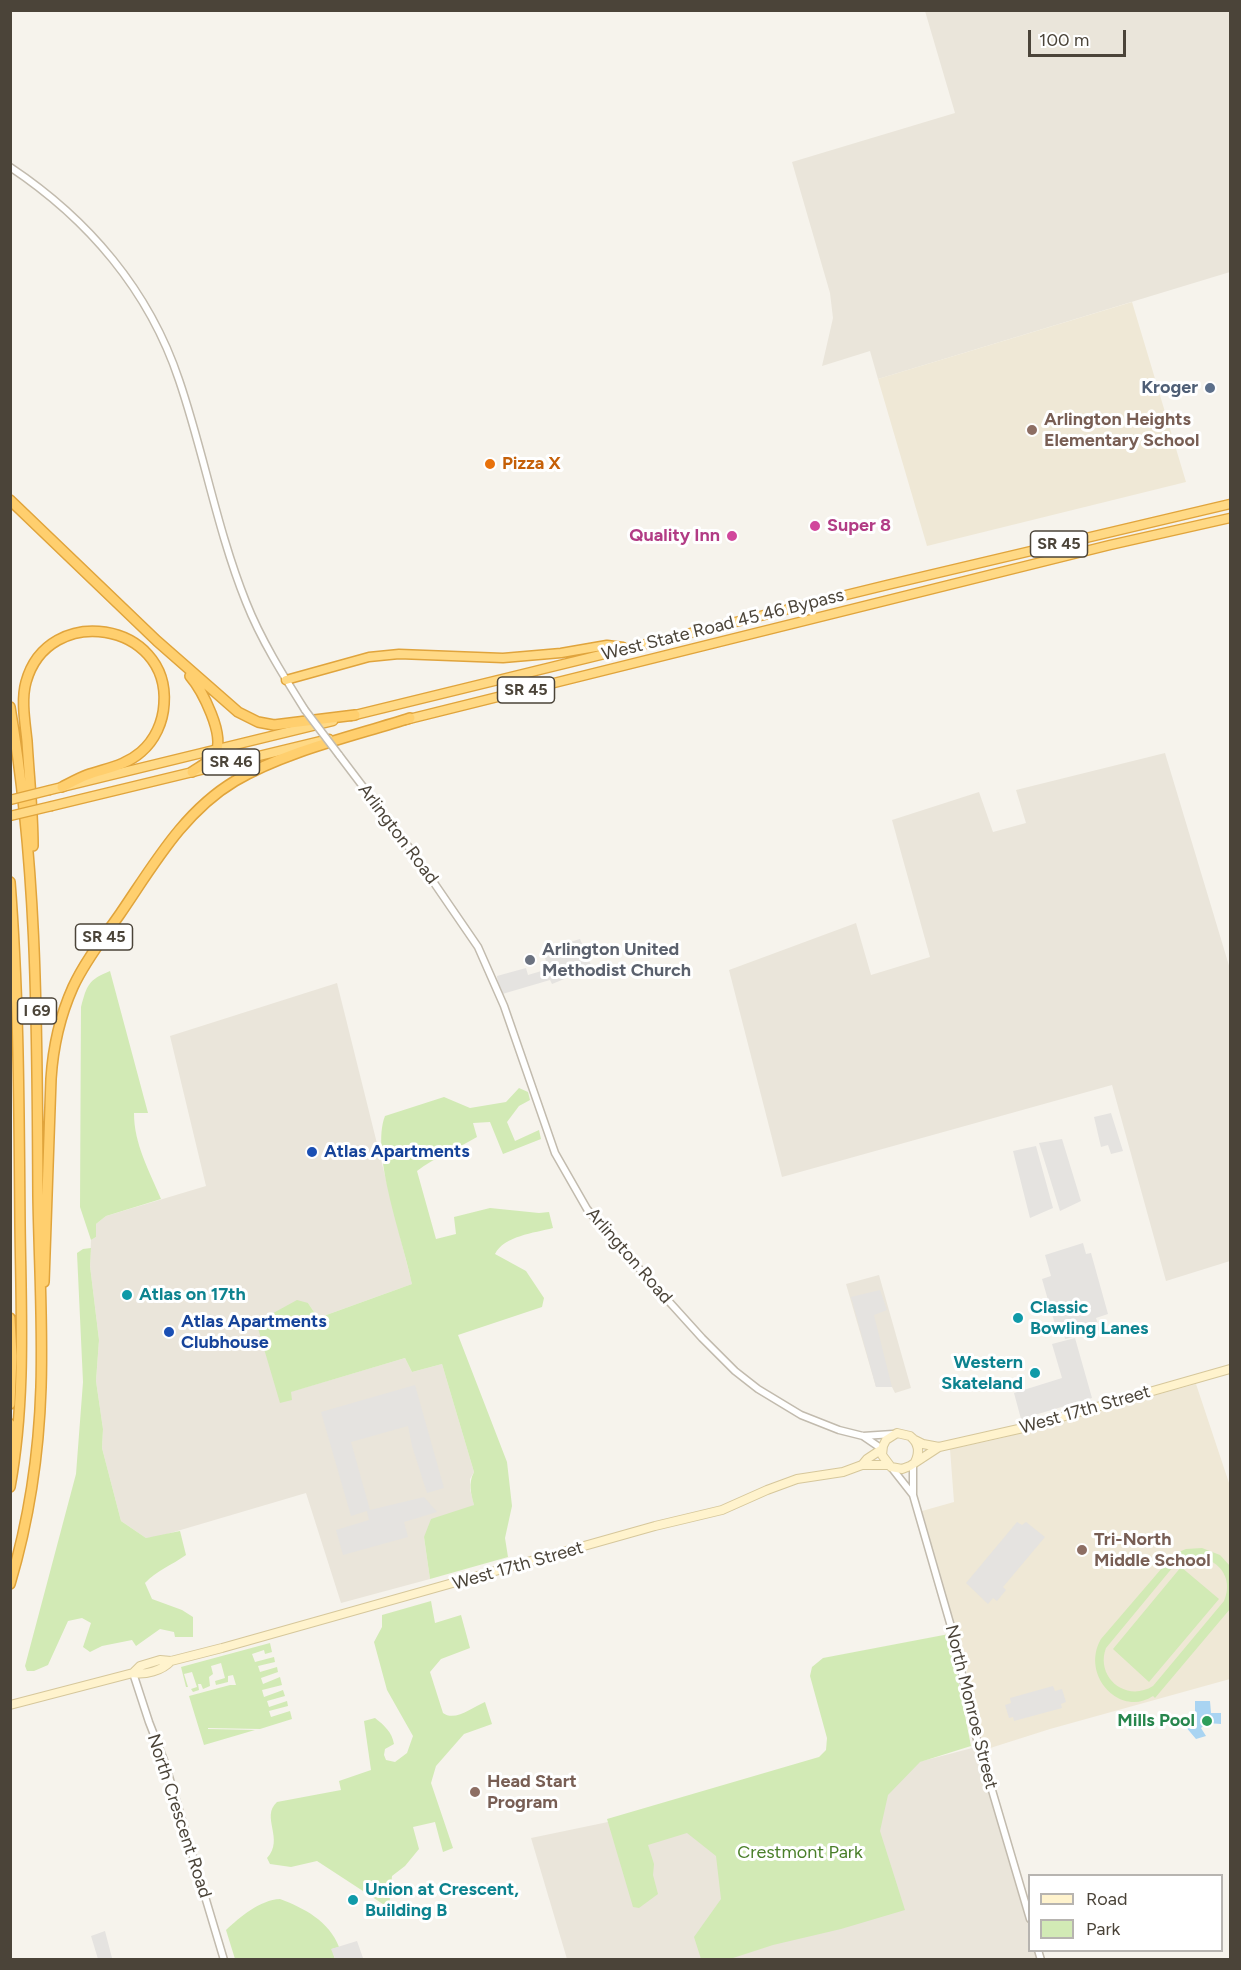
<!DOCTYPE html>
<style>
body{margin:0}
#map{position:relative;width:1241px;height:1970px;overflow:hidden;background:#f6f3ec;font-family:Figtree,sans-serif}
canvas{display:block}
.frame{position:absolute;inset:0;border:12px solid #4b4439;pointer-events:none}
.legend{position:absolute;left:1028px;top:1874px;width:195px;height:78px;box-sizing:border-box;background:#fff;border:2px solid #b7b4b0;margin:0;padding:8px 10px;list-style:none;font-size:18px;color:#4b4439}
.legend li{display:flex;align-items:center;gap:12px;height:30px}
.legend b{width:30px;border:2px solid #b7b4b0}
.scale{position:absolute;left:1028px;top:30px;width:98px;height:27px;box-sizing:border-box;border:3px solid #4b4439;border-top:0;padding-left:8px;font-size:18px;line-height:21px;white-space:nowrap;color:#4b4439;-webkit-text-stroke:4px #fff;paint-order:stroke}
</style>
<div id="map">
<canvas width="1241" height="1970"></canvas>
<div class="frame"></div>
<ul class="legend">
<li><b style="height:8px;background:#fff3cd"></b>Road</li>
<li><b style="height:16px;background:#d2eab5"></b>Park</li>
</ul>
<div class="scale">100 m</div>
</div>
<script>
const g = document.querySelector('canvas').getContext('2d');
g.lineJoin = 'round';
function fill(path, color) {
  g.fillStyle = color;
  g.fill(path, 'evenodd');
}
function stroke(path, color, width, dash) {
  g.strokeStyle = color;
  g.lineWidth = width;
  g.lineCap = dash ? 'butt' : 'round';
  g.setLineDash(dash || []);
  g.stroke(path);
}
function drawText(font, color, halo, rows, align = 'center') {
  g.font = font + ' Figtree,sans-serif';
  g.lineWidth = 6;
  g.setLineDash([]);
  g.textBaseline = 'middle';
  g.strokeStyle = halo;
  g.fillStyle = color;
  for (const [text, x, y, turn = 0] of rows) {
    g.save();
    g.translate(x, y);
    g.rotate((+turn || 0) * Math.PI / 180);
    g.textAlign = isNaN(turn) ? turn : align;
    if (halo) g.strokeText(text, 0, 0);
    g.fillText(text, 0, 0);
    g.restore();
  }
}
const residential = new Path2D(`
 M925,11H1230V272L878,379L870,351L822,366L833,318L830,293L792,162L955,113Z
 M1165,753L1230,969V1261L1166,1281L1112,1085L782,1177L729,970L856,923L871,975L930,957L892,820L979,792L993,832L1026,823L1016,790Z
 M337,983L412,1284L318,1318L308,1303L290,1392L405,1358L412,1372L442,1364L474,1472L470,1479V1489L474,1505L424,1537L430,1579L341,1603L306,1493L157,1537L146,1538L121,1521L102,1448L103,1429L96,1381L99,1340L90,1266L91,1240L96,1237V1224L106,1216L206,1186L170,1036Z
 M879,1275L911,1388L895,1393L892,1387H876L846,1284Z
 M980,1746L1029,1917L1030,1950L1039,1951L1042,1959H567L531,1838L608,1822L830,1785Z`);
const education = new Path2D(`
 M1132,302L1186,482L927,546L878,379Z
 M1196,1384L1230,1486V1679L1050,1729L984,1750L969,1680L922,1511L954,1502L950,1449L998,1439Z`);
const green = new Path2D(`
 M110,971L148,1113H134C134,1144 149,1170 161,1199L106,1216L96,1224V1237L91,1240L80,1207L81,1007C87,985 88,980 110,971Z
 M519,1088L528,1092L530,1100L519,1106L507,1122L515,1141L539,1130L541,1139L503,1154L490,1122L473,1123L477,1137C457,1149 435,1157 417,1171L436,1239L456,1234L454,1217L490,1208L539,1213L549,1212L553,1228C534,1233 504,1236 495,1254L526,1271L544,1298L542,1307L458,1335L507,1462L512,1506L505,1538L508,1557L430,1579L424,1537L431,1519L474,1505C471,1493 468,1484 474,1472L442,1364L412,1372L405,1358L291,1392L292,1400L280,1403L257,1325L266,1317L297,1300L308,1303L318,1318L412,1284C404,1242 370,1153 385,1116L444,1097L470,1108L506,1102Z
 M91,1248L90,1266L99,1340L96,1381L103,1429L102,1448L121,1521L146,1538L180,1531L186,1555C172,1565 156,1571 145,1583L152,1599L182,1610L193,1617V1637H175L174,1632L160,1629L136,1646L132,1640L102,1646L90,1652L83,1647L91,1623L82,1618L68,1621L48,1665L34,1671H27L25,1666L76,1474L83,1382L77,1253L83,1249Z
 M1202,1548L1220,1555L1230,1566V1609L1155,1698L1153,1696C1120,1718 1080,1675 1101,1639L1174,1554L1186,1549ZM1191,1557C1216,1556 1235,1576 1224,1601L1153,1686C1126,1703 1095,1677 1106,1648L1173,1567L1182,1560Z
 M1181,1567L1219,1599L1149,1682L1113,1649Z
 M431,1601L435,1623L461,1615L470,1648L441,1659L430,1672L443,1713C455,1722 473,1707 485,1702L492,1724L464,1734L436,1766L431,1783L453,1848L443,1852L435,1822L413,1827L419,1849L405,1866L392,1876L389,1908L317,1861L291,1867L270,1864L267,1858C285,1839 260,1817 277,1802L341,1790L339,1781L371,1770L364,1721L375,1718C384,1725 392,1732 394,1744L385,1749L384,1755L386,1760L395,1762L407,1753L413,1736L387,1690L374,1642L382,1627V1615Z
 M949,1634L971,1746L920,1762L888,1795L880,1831L905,1910L841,1929L773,1945L730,1959H701L694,1937L721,1899L716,1856L687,1833L648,1845L654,1864L653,1875L658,1894L639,1908L633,1907L607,1819L819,1757L826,1750L827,1738L810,1676L812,1667L823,1658Z
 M270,1643L272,1652L265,1654L264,1650L252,1654L255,1662L274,1657L275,1662L258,1666L260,1672L277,1667L278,1672L261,1678L263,1684L280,1677L282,1685L262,1690L264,1697L283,1690L285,1696L267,1701L269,1707L287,1701L288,1706L269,1711L271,1717L290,1711L292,1719L260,1729L208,1728V1729L255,1730L204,1745L189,1696L230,1685H236L233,1675L228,1676V1682L216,1685L215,1681L225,1678L221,1663L211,1666L213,1674L209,1677L210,1686L203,1689L201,1684H198L199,1690L193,1692L191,1689L197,1687L192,1672L184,1674L188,1687H186L181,1667Z
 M280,1899C304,1908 329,1921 339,1947L332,1949L335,1959H235L226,1930C240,1917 260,1900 280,1899Z`);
const parking = new Path2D(`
 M580,939L591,965L578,968L579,973L552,984L550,980L499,995L497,976L526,968L528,975L548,969L543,950Z
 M1111,1113L1123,1151L1111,1154L1108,1145L1101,1147L1094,1117Z
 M1062,1139L1081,1201L1060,1211L1039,1143Z
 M1036,1146L1053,1208L1030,1218L1013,1151Z
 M1083,1243L1086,1254L1091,1253L1108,1314L1096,1318L1100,1330L1065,1339L1064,1334L1058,1335L1042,1279L1051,1276L1045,1255Z
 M880,1290L887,1310L874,1315L892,1387H876L851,1297Z
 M1075,1338L1092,1398L1021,1419L1014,1393L1062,1378L1052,1344Z
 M415,1385L444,1488L427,1493L412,1446L408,1426L351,1442L370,1510L424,1497L437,1512L404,1522L408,1537L343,1555L336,1530L369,1520L367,1511L351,1516L321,1412Z
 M1017,1522L1022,1525L1026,1522L1045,1537L1003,1587L1006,1590L997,1601L993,1598L988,1604L966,1583Z
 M1053,1686L1055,1691L1062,1689L1066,1702L1061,1704L1062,1708L1014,1721L1013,1717L1009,1718L1005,1705L1011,1703L1010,1698Z
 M105,1931L112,1958L111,1959H98L91,1936Z
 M357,1941L363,1958L335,1959L331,1949Z`);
const water = new Path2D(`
 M1195,1701H1210L1211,1713H1221V1724L1207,1723L1201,1728L1206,1736L1196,1739L1185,1726L1195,1719Z`);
const tertiary = new Path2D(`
 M10,167C88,219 149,290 179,380C204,453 217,530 246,602C261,640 283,675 305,710
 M339,755L417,858L478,947L504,1006L555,1153L587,1209L607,1233L702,1338L735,1371L758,1389L801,1415L839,1430L863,1436L893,1434
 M863,1436L882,1449
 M913,1464V1495L952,1630L976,1736L1030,1919
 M891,1467L913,1495
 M133,1673L149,1722L165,1763L224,1960
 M1038,1950L1041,1960`);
const secondary = new Path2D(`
 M915,1440L923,1444L939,1447
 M915,1462C920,1452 919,1443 910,1436L897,1433L886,1440L883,1446L882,1455L891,1467L902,1469L910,1466L939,1447L1023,1428L1230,1369
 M862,1465L867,1459L882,1449
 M133,1673L140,1666L160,1660L171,1661L222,1648L655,1526L722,1510L767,1490L797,1479L843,1472L862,1465H888
 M10,1705L133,1673C145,1675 162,1671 171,1661`);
const trunk = new Path2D(`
 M286,680L369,657L399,654L503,658L561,653L607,645L623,647
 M351,716L887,585L1230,504
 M405,720L1110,545L1230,518
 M50,790L333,721
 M52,806L329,739`);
const motorway = new Path2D(`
 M10,500L157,641L238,712L258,722L274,725L355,715
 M190,676C202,690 226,736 215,754C210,762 199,767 192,772
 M10,707C38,869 37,1033 38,1196C39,1260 43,1323 41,1387C39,1453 29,1520 10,1584
 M33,846C33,811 29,776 27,741C25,722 21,700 26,682C48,602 170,622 164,704C163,722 155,740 141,752C125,766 107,768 87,775C79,778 70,783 62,787
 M10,882C19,996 19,1110 20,1224C21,1311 26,1400 10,1487
 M44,1282L51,1079C53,1047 60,1016 73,987C85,961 104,937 120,914C153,866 183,812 235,781C286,751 354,736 410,718
 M10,1318L12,1356L10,1404
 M10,1424L12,1441`);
const tertiaryBridge = new Path2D(`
 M305,710L339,755`);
const trunkBridge = new Path2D(`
 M10,800L50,790
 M10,816L52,806`);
const markers = [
 [1210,388,6,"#5c6f8a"],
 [1032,430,6,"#8d6e63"],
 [490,464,6,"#e8710a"],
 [815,526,6,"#d1479c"],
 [732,536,6,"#d1479c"],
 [530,960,6,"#6b7280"],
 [312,1152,6,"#1a4fb4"],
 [127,1295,6,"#0f9aa8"],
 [1018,1318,6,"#0f9aa8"],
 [169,1332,6,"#1a4fb4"],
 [1035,1373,6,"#0f9aa8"],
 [1082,1550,6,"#8d6e63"],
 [1207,1721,6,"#2e9e5b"],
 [475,1792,6,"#8d6e63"],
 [353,1900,6,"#0f9aa8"]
];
const shields = [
 [1059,544,57],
 [526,690,57],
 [231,762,57],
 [104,937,57],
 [37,1011,39]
];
const shieldNames = [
 ["SR 45",1059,544],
 ["SR 45",526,690],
 ["SR 46",231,762],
 ["SR 45",104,937],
 ["I 69",37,1011]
];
const serviceNames = [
 ["Kroger",1198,388]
];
const educationNames = [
 ["Arlington Heights",1044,420],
 ["Elementary School",1044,441],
 ["Tri-North",1094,1540],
 ["Middle School",1094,1561],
 ["Head Start",487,1782],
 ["Program",487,1803]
];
const foodNames = [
 ["Pizza X",502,464]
];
const hotelNames = [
 ["Super 8",827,526],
 ["Quality Inn",720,536,"right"]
];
const streetNames = [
 ["West State Road 45 46 Bypass",723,625,-14],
 ["Arlington Road",398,834,53],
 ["Arlington Road",629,1256,49],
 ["West 17th Street",1085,1410,-16],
 ["West 17th Street",518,1566,-16],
 ["North Monroe Street",971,1707,76],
 ["North Crescent Road",179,1816,72]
];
const worshipNames = [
 ["Arlington United",542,950],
 ["Methodist Church",542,971]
];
const transitNames = [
 ["Atlas Apartments",324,1152],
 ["Atlas Apartments",181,1322],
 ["Clubhouse",181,1343]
];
const cultureNames = [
 ["Atlas on 17th",139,1295],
 ["Classic",1030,1308],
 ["Bowling Lanes",1030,1329],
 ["Western",1023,1363,"right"],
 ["Skateland",1023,1384,"right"],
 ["Union at Crescent,",365,1890],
 ["Building B",365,1911]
];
const leisureNames = [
 ["Mills Pool",1195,1721]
];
const parkNames = [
 ["Crestmont Park",800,1853]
];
fill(residential, '#eae5da');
fill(education, '#efe8d6');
fill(green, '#d2eab5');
fill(parking, '#e5e3e0');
fill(water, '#a9d4f2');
stroke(tertiary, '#c2bbae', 9);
stroke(secondary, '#d6c79b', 10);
stroke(trunk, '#e0a43c', 11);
stroke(motorway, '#e0a43c', 12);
stroke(tertiary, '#fff', 6);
stroke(secondary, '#fff3cd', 8);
stroke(trunk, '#ffd985', 8);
stroke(motorway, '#ffcf6e', 9);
stroke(tertiaryBridge, '#c2bbae', 9, []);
stroke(trunkBridge, '#e0a43c', 11, []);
stroke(tertiaryBridge, '#fff', 6);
stroke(trunkBridge, '#ffd985', 8);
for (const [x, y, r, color] of markers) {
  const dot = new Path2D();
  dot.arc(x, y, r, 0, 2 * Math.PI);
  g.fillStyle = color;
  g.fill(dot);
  stroke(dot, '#fff', 2);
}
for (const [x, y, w] of shields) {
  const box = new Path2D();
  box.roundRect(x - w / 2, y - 13, w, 26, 4.5);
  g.fillStyle = '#fff';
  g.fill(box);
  stroke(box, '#4b4439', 1.5);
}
drawText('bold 16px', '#4b4439', null, shieldNames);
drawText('bold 18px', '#4e5e75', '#fff', serviceNames, 'right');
drawText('bold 18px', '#785e54', '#fff', educationNames, 'left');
drawText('bold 18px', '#c56008', '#fff', foodNames, 'left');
drawText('bold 18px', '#b23c85', '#fff', hotelNames, 'left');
drawText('18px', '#4b4439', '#fff', streetNames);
drawText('bold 18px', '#5b616d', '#fff', worshipNames, 'left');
drawText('bold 18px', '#164399', '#fff', transitNames, 'left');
drawText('bold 18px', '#0d838f', '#fff', cultureNames, 'left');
drawText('bold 18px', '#27864d', '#fff', leisureNames, 'right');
drawText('18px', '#4a7f2a', '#fff', parkNames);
</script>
